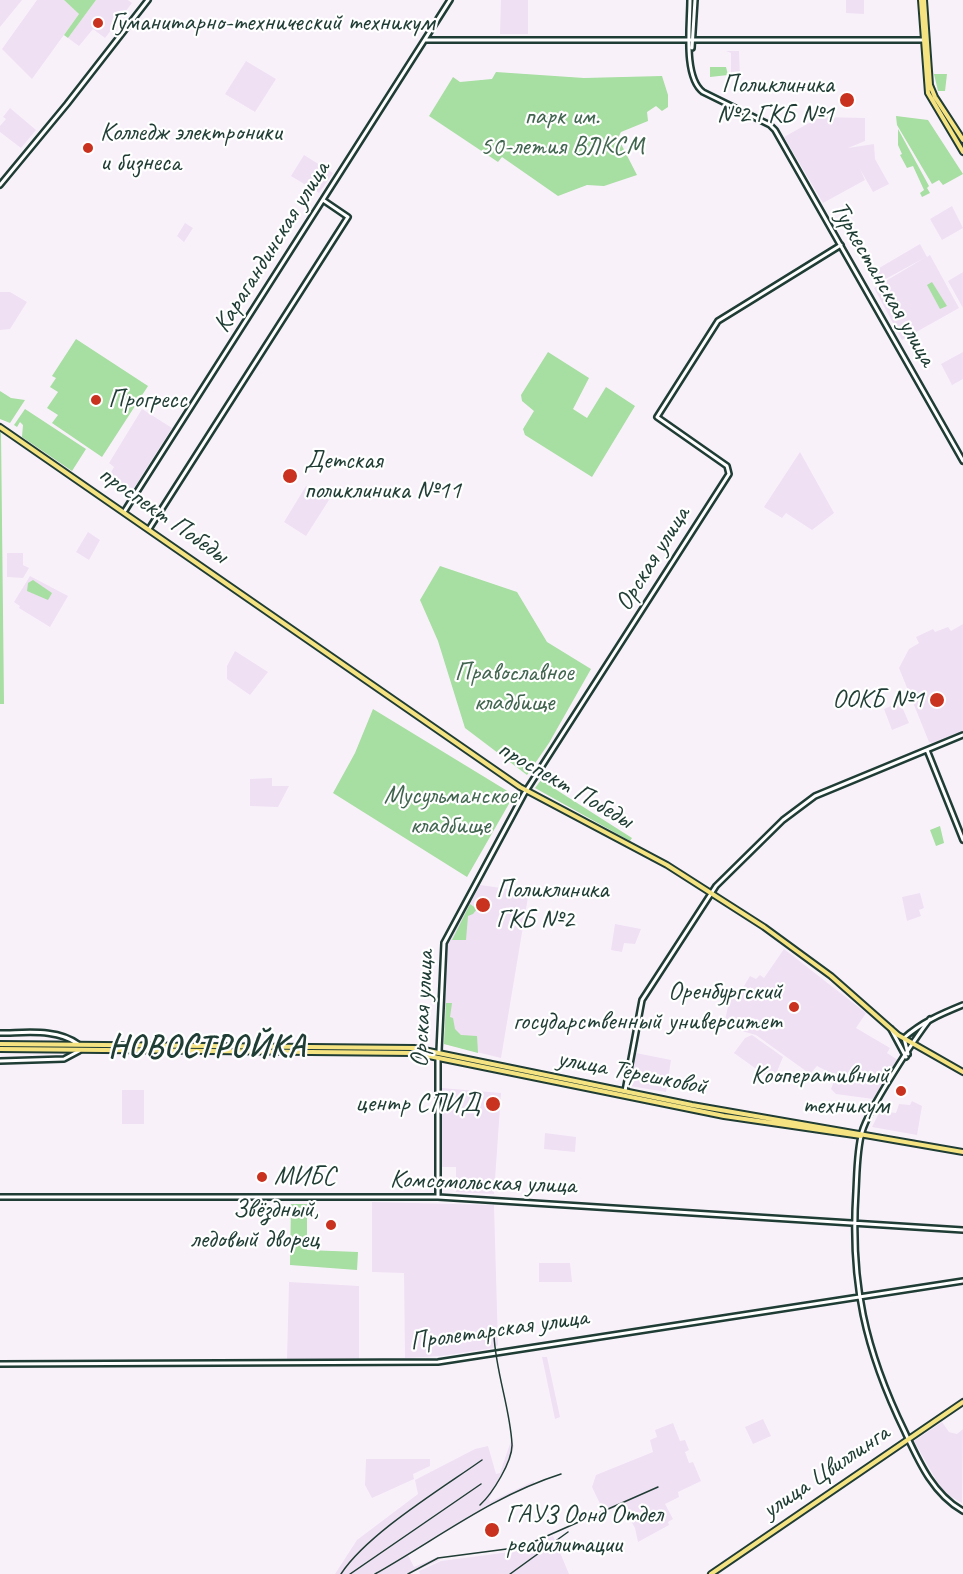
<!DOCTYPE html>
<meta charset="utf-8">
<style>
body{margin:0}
canvas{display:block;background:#f8f1fa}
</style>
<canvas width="963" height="1574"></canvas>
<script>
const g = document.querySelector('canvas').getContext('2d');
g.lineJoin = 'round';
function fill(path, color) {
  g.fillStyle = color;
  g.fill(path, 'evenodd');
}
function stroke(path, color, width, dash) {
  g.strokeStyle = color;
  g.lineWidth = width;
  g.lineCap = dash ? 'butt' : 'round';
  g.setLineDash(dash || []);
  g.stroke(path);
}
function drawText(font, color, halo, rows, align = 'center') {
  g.font = font + ' Caveat,sans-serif';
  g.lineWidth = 4.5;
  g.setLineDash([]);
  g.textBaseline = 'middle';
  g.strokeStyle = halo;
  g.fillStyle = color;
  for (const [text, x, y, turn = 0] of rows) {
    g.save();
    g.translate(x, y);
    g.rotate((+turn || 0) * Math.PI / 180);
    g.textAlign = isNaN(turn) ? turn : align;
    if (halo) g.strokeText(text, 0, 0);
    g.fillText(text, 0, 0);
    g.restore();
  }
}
const built = new Path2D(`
 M0,0H22L0,27Z
 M37,0H64L79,14L32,79L2,49Z
 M96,0H128L132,3L105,38L93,29L79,46L68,38Z
 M501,0H528V34H500Z
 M846,0H864V14L846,13Z
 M726,51H739L740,78H731V53Z
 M246,61L276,79L255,112L225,94Z
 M10,108L36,130L21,148L0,132V126L6,119L3,117Z
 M820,117L865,118V141L848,148L874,144L875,159L889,184L873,192L860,169L865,180L823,203L784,137Z
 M304,155L333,173L319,193L291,176Z
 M952,206L963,228L942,240L930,219Z
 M185,223L193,228L184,242L177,236Z
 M920,244L927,257L930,255L959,308L902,340L874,288L926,257L880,282L874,271Z
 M963,272V308L948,281Z
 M0,292H10L27,302L10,329L0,330Z
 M963,352V379L952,385L941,364Z
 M142,409L172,428L132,491L109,476L114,467L109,463Z
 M800,452L834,513L812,530L786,513L782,518L764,507Z
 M306,486L329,500L306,536L284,522Z
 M88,532L100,540L89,560L76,552Z
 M7,553H23V565L29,568L23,578L7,577Z
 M30,576L68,596L50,627L19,608L20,606L14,602Z
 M963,624V731L932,743L929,742L899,668L909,649L919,643L916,637L933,629L935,632L948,627L951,631Z
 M235,651L268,672L250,695L227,679V666Z
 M900,702L909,723L892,730L884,709Z
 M272,778V786H289L278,807L250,806V779Z
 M480,885L508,889L528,897L501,1058L444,1044L446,948Z
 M920,893L924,908L919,910L921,916L907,921L902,897Z
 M615,924L641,929L635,944L624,943L622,952L611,950Z
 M784,949L866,1013L856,1028L890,1048L887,1053L898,1060L873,1099L836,1094L831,1089L836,1076L817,1066L810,1074L756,1035L724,1026L729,1001L735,991H741L750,976L756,979L760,975L764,978Z
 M752,1035L783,1057L773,1081L734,1053L745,1038Z
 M636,1053L671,1060L666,1092L630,1086Z
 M442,1088L501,1093L494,1194L456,1192V1167H441Z
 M122,1090H144V1124H122Z
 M912,1101L922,1106L917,1135L872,1127L880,1111L896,1113L899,1104L910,1105Z
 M545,1133L576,1137L575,1152L544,1149Z
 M372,1202L494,1205L498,1345L493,1348L441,1356L405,1358L404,1273L372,1272Z
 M539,1263H570L572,1282H539Z
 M289,1282L359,1286V1360H287Z
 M542,1357H547L560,1417L555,1419Z
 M763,1419L771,1436L753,1444L745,1427Z
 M942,1422L949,1432L957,1434L963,1429L962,1503L943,1492L914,1441Z
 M673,1423L680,1441L685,1440L689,1450L685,1452L689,1463L693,1462L701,1481L678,1492L679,1497L665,1504L673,1519L668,1522L669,1525L638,1542L635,1528L622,1505L604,1512L592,1487L596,1475L653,1452L650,1440L657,1437L655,1430Z
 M511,1441L514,1446L512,1452L489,1499L490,1502L534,1481V1483L487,1507L408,1555L414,1567L438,1557L440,1560L409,1574H335L357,1540L418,1494L415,1480L475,1449L488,1446L496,1474L500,1473Z
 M366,1459H430V1466L413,1474L414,1479L372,1498L365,1485Z
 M553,1536L569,1574H420L419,1571L441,1561L510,1552Z`);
const green = new Path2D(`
 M64,0H96L68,38L64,35L79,14Z
 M710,67H726L728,75L710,77Z
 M496,72L584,78L662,76L668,95V107L662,111L656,106L647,112L648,121L621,132L618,138L637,175L604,186L587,185L558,196L502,157L498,162L429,116L453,77L460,82L492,79Z
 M934,74H947L945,91H938Z
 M896,116L928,120L963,174L943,185L939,180L932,184L897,125Z
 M898,129L929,186L927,188L930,193L922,197L920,193L924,190L913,166L907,168L900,155L902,154L898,145Z
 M932,282L947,306L940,309L927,285Z
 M76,339L148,386L102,457L52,423L58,415L47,408L58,392L50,387L56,378L52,376Z
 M548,352L589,378L573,409L587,418L606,387L635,406L592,477L525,435L523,429L534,411L522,401L521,395Z
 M0,391L11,398L25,400L10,423L0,419Z
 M25,409L86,449L72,471L22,437L23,425L20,422L17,427L14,425Z
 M0,432H1L4,704H0Z
 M440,566L517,592L547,642L591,669L549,743L527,775L465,728L438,641L420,600Z
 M33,580L52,593L48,600L27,591L28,583Z
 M373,709L514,795L467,877L333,793L355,753Z
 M541,780L632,838L630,841L535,788Z
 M940,826L944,843L936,846L930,830Z
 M470,904L477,909L473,914L468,916L466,940H452Z
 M446,1003H452L450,1017L453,1018L455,1029L461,1035L477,1036L478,1053L444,1044Z
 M291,1204H307V1250L358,1252L357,1270L290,1265Z`);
const secondary = new Path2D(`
 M690,0C690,25 683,77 703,92L770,125L775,130L963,461
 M426,40H923
 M692,48L695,0
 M0,185L67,104L148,0
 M124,512L450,0
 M149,529L348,217L323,200
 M927,750L963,840
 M930,1019C915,1038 868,1110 862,1132C857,1150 857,1172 856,1191C850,1283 865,1350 905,1432C919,1462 933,1494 963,1511
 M891,1029L906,1057
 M0,1033C25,1033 57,1028 78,1044
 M439,1051L444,943L524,794L729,474L727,466L657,417L718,321L841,245
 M908,1054L904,1038C922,1022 941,1014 963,1005
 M0,1061L64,1059L79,1051
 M625,1091L642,1000L716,886L783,820L815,796L963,735
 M0,1197H438L963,1230
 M438,1197V1058
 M0,1364L438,1362L963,1281`);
const primary = new Path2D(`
 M921,0L928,93L963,152
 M924,0L930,85L935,97L963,140
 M0,427L520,787L667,865L764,927L831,976L898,1035L963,1072
 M0,1044L414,1048L692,1105L963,1152
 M0,1049L414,1053L724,1116L861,1136
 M711,1574L963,1402`);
const rail = new Path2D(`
 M480,1505C492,1494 513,1461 512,1444C510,1408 496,1373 494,1336
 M341,1574C367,1534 441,1489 482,1460
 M350,1574L481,1484
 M375,1574C437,1539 492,1496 561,1474
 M408,1574L438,1558L522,1547L658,1487
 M510,1574L568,1532`);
const markers = [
 [98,23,6,"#c8321e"],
 [847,100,8,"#c8321e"],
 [88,148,6,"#c8321e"],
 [96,400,6,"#c8321e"],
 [290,476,8,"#c8321e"],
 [937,700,8,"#c8321e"],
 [483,905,8,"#c8321e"],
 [794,1007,6,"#c8321e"],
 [901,1091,6,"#c8321e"],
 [493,1104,8,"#c8321e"],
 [262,1177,6,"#c8321e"],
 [331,1225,6,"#c8321e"],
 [492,1530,8,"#c8321e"]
];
const poiNames = [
 ["Гуманитарно-технический техникум",110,23],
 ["Поликлиника",834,85,"right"],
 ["№2 ГКБ №1",834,115,"right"],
 ["Колледж электроники",100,133],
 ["и бизнеса",100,163],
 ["Прогресс",108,400],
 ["Детская",304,461],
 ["поликлиника №11",304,491],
 ["ООКБ №1",924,700,"right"],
 ["Поликлиника",496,890],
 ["ГКБ №2",496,920],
 ["Оренбургский",782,992,"right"],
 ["государственный университет",782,1022,"right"],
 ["Кооперативный",889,1076,"right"],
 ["техникум",889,1106,"right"],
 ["центр СПИД",480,1104,"right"],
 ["МИБС",274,1177],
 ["Звёздный,",319,1210,"right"],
 ["ледовый дворец",319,1240,"right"],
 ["ГАУЗ Оонд Отдел",506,1515],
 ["реабилитации",506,1545]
];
const parkNames = [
 ["парк им.",562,117],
 ["50-летия ВЛКСМ",562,147],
 ["Православное",514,673],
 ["кладбище",514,703],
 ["Мусульманское",450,796],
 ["кладбище",450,826]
];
const streetNames = [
 ["Карагандинская улица",272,247,-58],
 ["Туркестанская улица",883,284,60],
 ["проспект Победы",163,515,35],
 ["Орская улица",653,559,-58],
 ["проспект Победы",565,785,30],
 ["Орская улица",423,1009,-87],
 ["улица Терешковой",632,1073,11],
 ["Комсомольская улица",483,1183,2],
 ["Пролетарская улица",499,1330,-8],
 ["улица Цвиллинга",826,1472,-34]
];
const districtNames = [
 ["НОВОСТРОЙКА",207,1048]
];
fill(built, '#f0e0f4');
fill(green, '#a7dea1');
stroke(secondary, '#1f3d34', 8);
stroke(primary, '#1f3d34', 8);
stroke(secondary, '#fff', 3);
stroke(primary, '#f5e382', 4);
stroke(rail, '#1f3d34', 1.5);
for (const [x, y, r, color] of markers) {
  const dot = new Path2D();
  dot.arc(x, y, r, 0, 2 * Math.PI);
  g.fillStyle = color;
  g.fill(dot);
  stroke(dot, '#fff', 2);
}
drawText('26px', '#1f3d34', '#fff', poiNames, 'left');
drawText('26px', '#41654f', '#fff', parkNames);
drawText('26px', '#1f3d34', '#fff', streetNames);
g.letterSpacing = '1.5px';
drawText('bold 32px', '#1f3d34', '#fff', districtNames);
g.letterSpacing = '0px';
</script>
